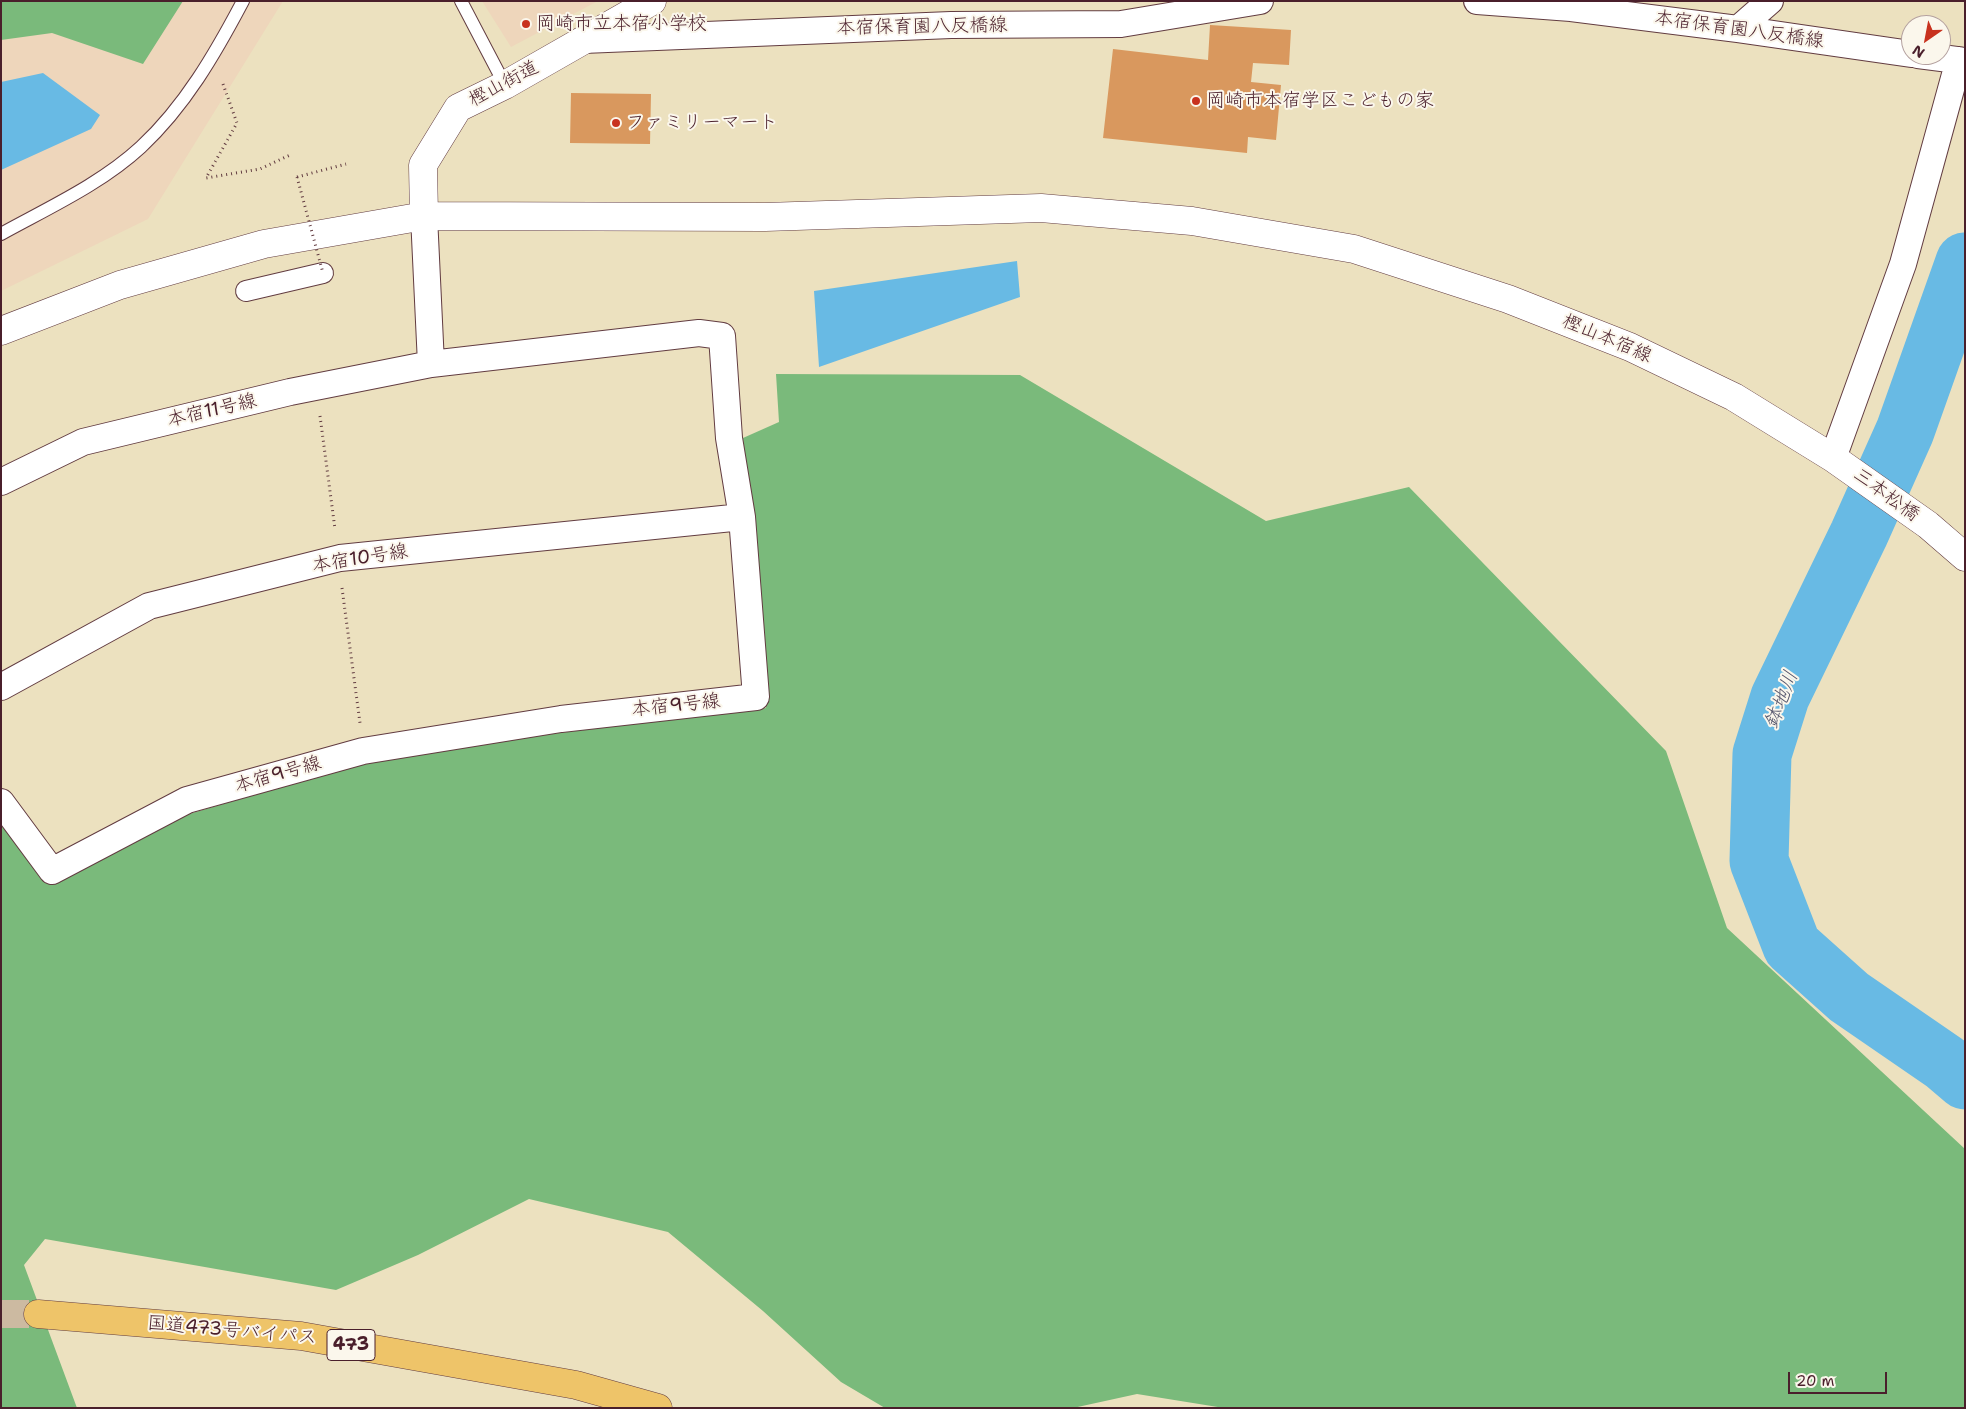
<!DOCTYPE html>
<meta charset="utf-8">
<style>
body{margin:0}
#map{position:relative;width:1966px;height:1409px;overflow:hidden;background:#ece1bf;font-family:"Shantell Sans",sans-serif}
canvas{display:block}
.frame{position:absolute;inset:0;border:2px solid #4a1f2b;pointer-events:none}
.north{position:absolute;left:1901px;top:15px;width:50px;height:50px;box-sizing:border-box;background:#fbf7ec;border:1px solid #b4a19f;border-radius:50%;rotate:213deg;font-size:14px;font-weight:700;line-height:20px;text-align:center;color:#4a1f2b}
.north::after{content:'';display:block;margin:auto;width:18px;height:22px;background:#c8321e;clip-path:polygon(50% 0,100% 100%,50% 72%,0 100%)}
.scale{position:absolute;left:1788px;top:1372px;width:99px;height:22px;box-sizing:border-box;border:2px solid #4a1f2b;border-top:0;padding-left:6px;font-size:15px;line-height:18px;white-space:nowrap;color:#4a1f2b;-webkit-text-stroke:4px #fbf7ec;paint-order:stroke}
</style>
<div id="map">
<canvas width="1966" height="1409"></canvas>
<div class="frame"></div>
<div class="north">N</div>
<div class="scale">20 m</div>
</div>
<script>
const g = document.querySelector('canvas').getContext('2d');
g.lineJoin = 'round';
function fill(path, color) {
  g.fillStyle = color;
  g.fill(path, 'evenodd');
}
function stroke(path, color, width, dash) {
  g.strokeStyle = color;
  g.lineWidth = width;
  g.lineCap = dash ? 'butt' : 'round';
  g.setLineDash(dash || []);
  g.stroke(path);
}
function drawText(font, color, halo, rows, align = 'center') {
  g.font = font + ' "Shantell Sans","Klee One",sans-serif';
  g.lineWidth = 4;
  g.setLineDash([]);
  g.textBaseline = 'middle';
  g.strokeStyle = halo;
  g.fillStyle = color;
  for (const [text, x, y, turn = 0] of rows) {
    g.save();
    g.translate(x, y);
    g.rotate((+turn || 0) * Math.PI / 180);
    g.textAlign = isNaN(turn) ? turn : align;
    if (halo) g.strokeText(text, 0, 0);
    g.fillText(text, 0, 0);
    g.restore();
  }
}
const built = new Path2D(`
 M1,1H283L148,219L1,291Z
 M482,1H598L511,47Z`);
const forest = new Path2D(`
 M1,1H183L143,64L52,33L1,40Z
 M776,374L1020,375L1266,521L1409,487L1666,751L1727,928L1965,1149V1408H1224L1137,1394L1073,1408H885L841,1382L763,1311L668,1232L529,1199L418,1255L336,1290L45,1239L24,1265L77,1408H1V822L47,882L189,814L366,762L559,733L766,708L743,438L779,422Z`);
const water = new Path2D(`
 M43,73L100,115L91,129L1,170V82Z
 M1017,261L1020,297L819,367L814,291Z`);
const river = new Path2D(`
 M1965,262L1905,431L1859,534L1780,697L1762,754L1759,861L1792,946L1849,997L1945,1063L1965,1080`);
const building = new Path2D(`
 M1210,25L1291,30L1289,65L1253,63L1251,82L1281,85L1276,140L1248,137L1247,153L1103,138L1113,49L1208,60Z
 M571,93L651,94L650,144L570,143Z`);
const trunkTunnel = new Path2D(`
 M1,1314H38`);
const path = new Path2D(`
 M223,84L237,123L206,178L260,169L290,155
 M297,177L346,164
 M320,416L335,529
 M342,588L360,723`);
const service = new Path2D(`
 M461,1L505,85
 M1,234C48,208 101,184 141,147C185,106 215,54 243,1`);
const pedestrian = new Path2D(`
 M246,291L323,273`);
const minor = new Path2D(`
 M1477,1L1571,8L1738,29L1911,54
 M1738,29L1770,1
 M583,40L951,25L1121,24L1260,1
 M1918,55L1965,61
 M424,216L431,364
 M1833,458L1903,264L1959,60
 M1,482L83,442L290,392L431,364L699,333L722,336L729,438L742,517L756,697L561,719L363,751L187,800L52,871L1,802
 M1,687L149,606L340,558L742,517`);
const tertiary = new Path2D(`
 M424,216L423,165L458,108L505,85L652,1
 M1,331L120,285L264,244L424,216L765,217L1041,208L1192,221L1354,249L1508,299L1630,347L1734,397L1833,458L1928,525L1965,557`);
const trunk = new Path2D(`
 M38,1314L301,1336L576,1385L658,1408`);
const pathBridge = new Path2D(`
 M297,177L323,273`);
const markers = [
 [526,24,5,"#c8321e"],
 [1196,101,5,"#c8321e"],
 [616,123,5,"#c8321e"]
];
const shields = [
 [351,1345,48]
];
const shieldNames = [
 ["473",351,1345]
];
const poiNames = [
 ["岡崎市立本宿小学校",536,24],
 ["岡崎市本宿学区こどもの家",1206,101],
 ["ファミリーマート",626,123]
];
const streetNames = [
 ["本宿保育園八反橋線",922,27,-1],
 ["本宿保育園八反橋線",1739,30,8],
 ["樫山街道",504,84,-28],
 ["樫山本宿線",1607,339,23],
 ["本宿11号線",212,411,-13],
 ["三本松橋",1886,495,36],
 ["本宿10号線",360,559,-9],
 ["本宿9号線",676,706,-6],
 ["本宿9号線",278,775,-16],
 ["国道473号バイパス",232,1331,5]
];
const waterNames = [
 ["鉢地川",1782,700,-69]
];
fill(built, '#eed6bb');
fill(forest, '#7aba7b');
fill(water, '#68bae4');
stroke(river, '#68bae4', 59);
fill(building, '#d9985e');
stroke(trunkTunnel, '#ccbaa1', 28, [28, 14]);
stroke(service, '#623c41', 14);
stroke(pedestrian, '#623c41', 22);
stroke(minor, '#623c41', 28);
stroke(tertiary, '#623c41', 29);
stroke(trunk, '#623c41', 29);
stroke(path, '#623c41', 3, [1, 4]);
stroke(service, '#fff', 12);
stroke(pedestrian, '#fff', 20);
stroke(minor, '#fff', 26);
stroke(tertiary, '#fff', 28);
stroke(trunk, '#eec469', 28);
stroke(pathBridge, '#623c41', 3, [1, 4]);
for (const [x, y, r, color] of markers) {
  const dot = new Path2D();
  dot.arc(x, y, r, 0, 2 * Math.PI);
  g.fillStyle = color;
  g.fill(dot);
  stroke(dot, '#fbf7ec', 2);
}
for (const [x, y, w] of shields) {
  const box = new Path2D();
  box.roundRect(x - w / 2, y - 15.5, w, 31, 4);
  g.fillStyle = '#fbf7ec';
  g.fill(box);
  stroke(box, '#4a1f2b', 1);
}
drawText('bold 18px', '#4a1f2b', null, shieldNames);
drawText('19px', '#4a1f2b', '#fbf7ec', poiNames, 'left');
drawText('19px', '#4a1f2b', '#fbf7ec', streetNames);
drawText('italic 20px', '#54556c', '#fbf7ec', waterNames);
</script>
